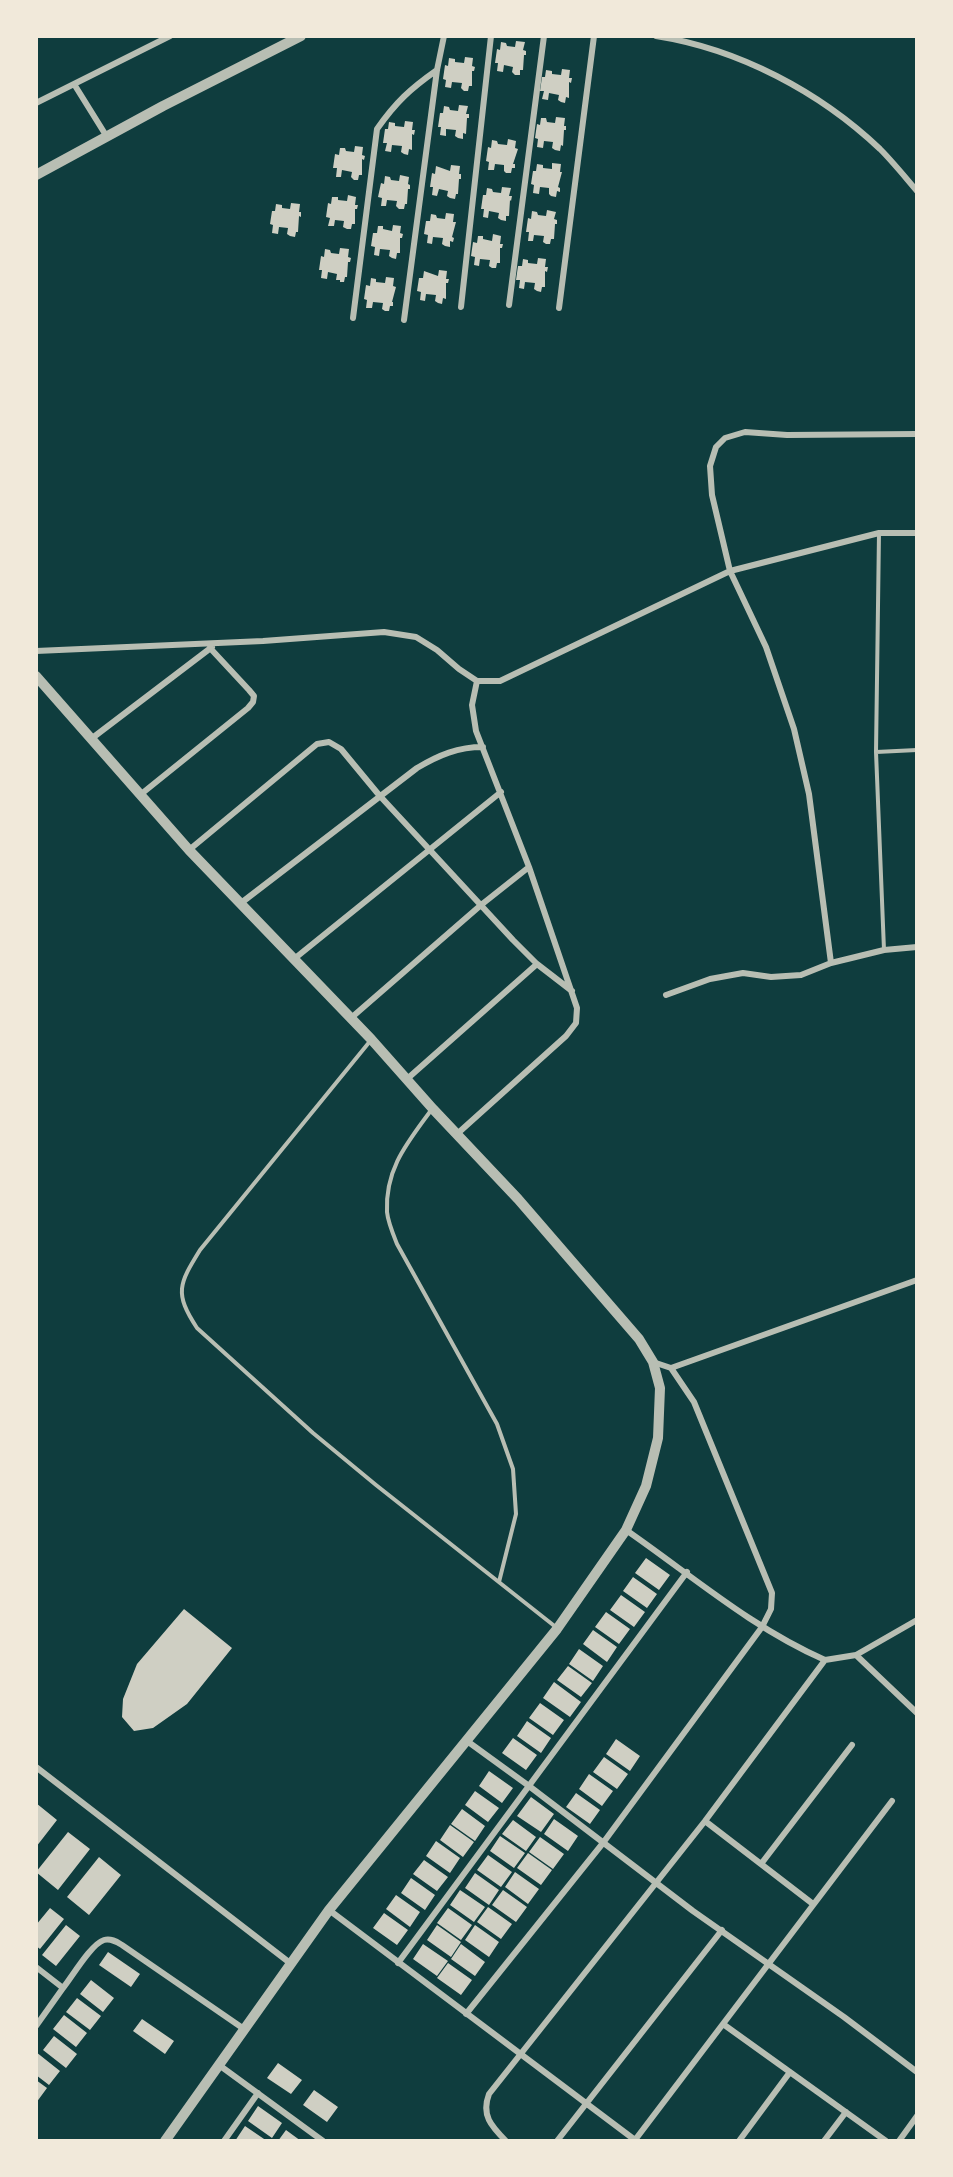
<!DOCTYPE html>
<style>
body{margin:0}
#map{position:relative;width:953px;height:2177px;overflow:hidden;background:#0f3d3e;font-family:"Varela Round",sans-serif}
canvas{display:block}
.frame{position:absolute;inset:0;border:38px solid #f1e9da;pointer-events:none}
</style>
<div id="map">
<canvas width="953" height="2177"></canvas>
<div class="frame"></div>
</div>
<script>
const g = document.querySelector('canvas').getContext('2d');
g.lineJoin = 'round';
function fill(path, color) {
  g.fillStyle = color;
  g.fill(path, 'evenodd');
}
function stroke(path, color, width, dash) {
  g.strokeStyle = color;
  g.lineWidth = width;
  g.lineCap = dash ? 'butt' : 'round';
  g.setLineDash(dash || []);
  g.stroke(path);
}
const building = new Path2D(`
 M516,41L525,42L523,50L526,51V55H524L523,70H520V75H515L512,72L513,67L504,65L503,72L497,71L498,63H495L497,49L500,50L501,42L506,43L507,46L515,47Z
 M465,57L473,58L472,66L475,67L474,71H472V86H469L468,91H464L461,88L462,83L452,82L451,88L445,87L446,80L443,79L445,65L448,66L449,58L455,59V62L464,63Z
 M562,69L570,70L569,78H572L571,83L569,82V98L566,97L565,103L561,102L558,100L559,95L549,93L548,100L542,99L544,91H540L542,77H545L546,70L552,71V74L561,75Z
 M459,105L468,106L466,114H469V118H467L466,134L463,133V139L458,138L455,136L456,130L446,129V136L440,135L441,127H438L440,113H443L444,106L449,107L450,110L458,111Z
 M556,117L565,118L564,126H566V130H564L563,146L561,145L560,151L555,150L552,148L553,142L544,141L543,148L537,147L538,139L535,138L537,124L540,125L541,118H546L547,122L555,123Z
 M405,121L413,122L412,130H415L414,135L412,134V150L409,149L408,155L404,154L401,152L402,146L392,145L391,152L385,151L387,143H383L385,129H388L389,122L395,123V126L404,127Z
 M508,139L516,141L515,148L518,149L513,164H515V168H512L511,173H506L504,171V165L495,164L494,170H488L489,162L486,161L488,147L491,148L492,140L497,141L498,144L507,145Z
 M355,146L363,147L362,155L365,156L364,160L362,159V175H359L358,180H354L351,177L352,172L342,170L341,177H336L337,168H333L335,154L339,155L340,148H345L346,151L354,152Z
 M552,163L561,164L560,172H562L558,187L560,188V192L557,191L556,197L551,196L549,194V188L540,187L539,194L533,193L534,185L531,184L533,171H536L537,164L543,165V168L552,169Z
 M451,165L460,166L459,174H461V179H459L458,194H456L455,199L450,198L447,196L448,191L439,189L437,196L432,195L433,187H430L432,173L435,174L436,166L450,171Z
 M400,175L409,177L408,184L410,185V189H408L407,204H405L404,209H399L396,206L397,201L387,200L386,206H381L382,198L378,197L381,183L384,184L385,176L390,177L391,180L399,181Z
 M502,187L511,188L509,196H512L511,201L510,200L509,216H506V221L501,220L498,218L499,213L489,211L488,218L483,217L484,209H481L483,195H486L487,188L492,189L493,192L501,193Z
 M348,195L356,197L355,205H358L357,209H355V224H352L351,229H347L343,227L344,221L335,220L334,226H328L330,218L326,217L328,203L331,204L332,197H338V200L347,201Z
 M291,203L300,204L299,212H301V217L299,216L298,232H296L295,237L290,236L287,234L288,228L279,227L278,234L272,233L273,225L270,224L272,211H275L276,204L282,205V208L290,209Z
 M547,210L556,212L554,219L557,220V224H555L554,239H551L550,244H546L543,242L544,236L534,235L533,241H528L529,232H526L528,218L531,219L532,211L537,212L538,215L546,216Z
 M446,213L454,214L453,222H456L452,237L454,238L453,242L450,241V247L445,246L442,244L443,238L433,237L432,244L427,243L428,235L424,234L426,221H430L431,214L436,215L437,218L445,219Z
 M393,225L401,226L400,233L403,234L402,238H400V253H397L396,259L392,258L389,256L390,250L380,249L379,256L374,255L375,247L371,246L373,233H377L378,226H383V229L392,231Z
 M493,234L501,236L500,244H503L502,248H500V263H497L496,268H492L489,266L490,260L480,259L479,266L474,265L475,257L471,256L473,242L477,243L478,236H483V239L492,241Z
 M340,248L349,249L348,257L351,258L350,262H348L347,277H345L344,282H340V280H336L337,274L328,272L327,279L321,278L322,270H319L321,256L324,257L325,249L330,250L331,253L339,254Z
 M538,258L546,259L545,267H548L547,272L545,271V287H542L541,292L537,291L534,289L535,283L525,282L524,289L519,288L520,280H516L518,266H522L523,259L528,260V263L537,264Z
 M439,270L447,271L446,279H449L448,283H446V299L443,298L442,304L438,303L435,301L436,295L426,294L425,301L420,300L421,292L417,291L419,278H423L424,271L438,276Z
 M386,277L394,278L393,286L396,287L392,302H393V306H390L389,311H385L382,309L383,303L373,302L372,308H366L367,300L364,299L366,285L370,286L371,278L376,279V282L385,283Z
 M646,1558L670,1575L659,1590L635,1573Z
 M633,1577L657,1594L647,1608L623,1591Z
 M621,1595L645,1612L634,1627L610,1610Z
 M184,1609L232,1648L187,1704L153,1728L134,1731L122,1717L123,1699L137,1664Z
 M606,1612L630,1629L619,1644L595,1627Z
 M593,1630L617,1647L607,1662L583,1644Z
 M579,1649L603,1666L593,1681L569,1664Z
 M568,1666L592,1683L581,1697L557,1680Z
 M554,1682L581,1702L570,1717L543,1698Z
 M540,1703L564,1720L553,1735L529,1718Z
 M527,1721L551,1738L541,1753L517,1736Z
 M513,1738L537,1755L526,1770L502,1753Z
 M616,1739L640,1756L630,1771L606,1754Z
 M604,1757L628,1774L617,1789L593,1772Z
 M489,1771L513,1788L502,1803L479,1786Z
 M589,1774L613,1791L602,1806L579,1789Z
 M475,1791L499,1808L488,1822L465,1805Z
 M576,1793L600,1810L590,1824L566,1807Z
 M531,1797L554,1814L541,1832L517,1816Z
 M36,1803L57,1820L36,1847Z
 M462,1809L485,1826L475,1841L451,1824Z
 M554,1819L578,1836L568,1851L544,1834Z
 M513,1820L536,1837L526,1851L502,1834Z
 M450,1825L474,1842L463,1857L440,1840Z
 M68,1832L90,1849L58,1890L36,1872Z
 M500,1836L525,1853L514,1868L490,1851Z
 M540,1837L564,1854L553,1869L529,1852Z
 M436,1841L460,1858L450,1873L426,1856Z
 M528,1853L552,1870L541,1885L517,1868Z
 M488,1855L512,1872L501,1887L477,1870Z
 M99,1857L121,1875L89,1915L67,1897Z
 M424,1860L448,1877L437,1891L413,1874Z
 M515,1872L539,1889L528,1904L505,1887Z
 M475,1873L499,1890L489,1905L465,1888Z
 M411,1878L435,1895L425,1910L401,1893Z
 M460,1890L485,1907L474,1922L450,1905Z
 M503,1890L527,1907L516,1922L492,1905Z
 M396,1895L420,1912L410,1927L386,1909Z
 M488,1907L512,1924L501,1939L477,1922Z
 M50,1908L64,1919L40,1949L36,1946V1925Z
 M448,1908L472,1925L461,1940L437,1923Z
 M384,1913L408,1930L397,1945L373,1928Z
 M66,1925L80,1936L56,1966L42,1955Z
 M437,1925L461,1942L451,1957L427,1940Z
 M475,1925L499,1942L489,1957L465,1940Z
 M423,1944L448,1961L437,1976L413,1959Z
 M461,1944L485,1962L475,1976L451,1959Z
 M108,1952L140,1974L131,1987L99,1965Z
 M448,1963L472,1980L461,1995L437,1978Z
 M91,1980L114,1998L103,2012L80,1994Z
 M77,1998L101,2016L90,2030L66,2012Z
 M64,2015L87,2033L76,2047L53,2029Z
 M142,2019L174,2041L165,2054L133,2031Z
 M54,2036L77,2054L66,2068L43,2050Z
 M36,2052L60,2071L49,2085L36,2075Z
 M278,2063L302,2080L291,2094L267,2078Z
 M36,2080L47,2088L36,2103Z
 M314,2090L338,2107L327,2122L303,2105Z
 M258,2106L282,2123L272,2138L248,2121Z
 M245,2126L267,2141H235Z
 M286,2130L301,2141H278Z`);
const service = new Path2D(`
 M879,533L876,752L884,950
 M876,752L917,750
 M371,1040L200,1250C179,1284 174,1293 197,1328L313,1433L376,1485L557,1628
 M432,1109C408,1142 385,1168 387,1212C388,1222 393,1234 397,1244L497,1424L513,1469L516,1514L499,1582`);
const minor = new Path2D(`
 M656,36C739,49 820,92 880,149C893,162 905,177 917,191
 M74,84L107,137
 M36,103L170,36
 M509,305L544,36
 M461,307L491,36
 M559,308L594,36
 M353,318L377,129C396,102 410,89 437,70
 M404,320L437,70L444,36
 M36,651L263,641L384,632L416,637L437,650L459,669L477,681H500L730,571L879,533H917
 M91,739L212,647
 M140,795L248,708L253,702L254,696L249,690L210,648
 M189,850L317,744L329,742L341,749L379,795L513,940L537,964L572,991
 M241,903L417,768C439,755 458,747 483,747
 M294,959L501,792
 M831,963L809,794L794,729L766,647L730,571L712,495L710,466L716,447L725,438L745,432L787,435L917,434
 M666,995L710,979L743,973L771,977L801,975L831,963L884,950L917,947
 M351,1018L481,905L529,867
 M407,1079L537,964
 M457,1134L566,1036L576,1023L577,1008L529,867L476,731L472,705L477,681
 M671,1368L917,1280
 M856,1655L917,1713
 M825,1660L856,1655L917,1620
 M467,1741L529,1786L693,1911L844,2017L917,2072
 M36,1767L290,1963
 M705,1821L813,1904
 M761,1864L852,1745
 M329,1910L635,2140L892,1801
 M398,1963L687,1572
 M36,1967L63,1988L36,2026
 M63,1988C72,1977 91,1944 104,1940C111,1938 117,1942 122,1945L244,2029
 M466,2014L603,1843L762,1627L771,1609L772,1593L694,1402L671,1368L653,1362
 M723,2024L886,2141
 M219,2065L323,2141
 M224,2141L258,2093
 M506,2141C491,2126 481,2115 489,2094L705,1821L825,1660C752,1628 691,1575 626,1530
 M557,2141L722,1930
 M739,2141L790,2072
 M824,2141L846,2112
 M899,2141L917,2116`);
const tertiary = new Path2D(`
 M36,175L163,106L301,36
 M36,676L189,850L371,1039L433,1109L518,1199L639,1339L653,1362L660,1388L658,1438L646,1486L626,1530L557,1629L329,1910L165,2141`);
fill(building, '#cfcfc3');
stroke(service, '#b8beb3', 4);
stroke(minor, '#b8beb3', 6);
stroke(tertiary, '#b8beb3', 10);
</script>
